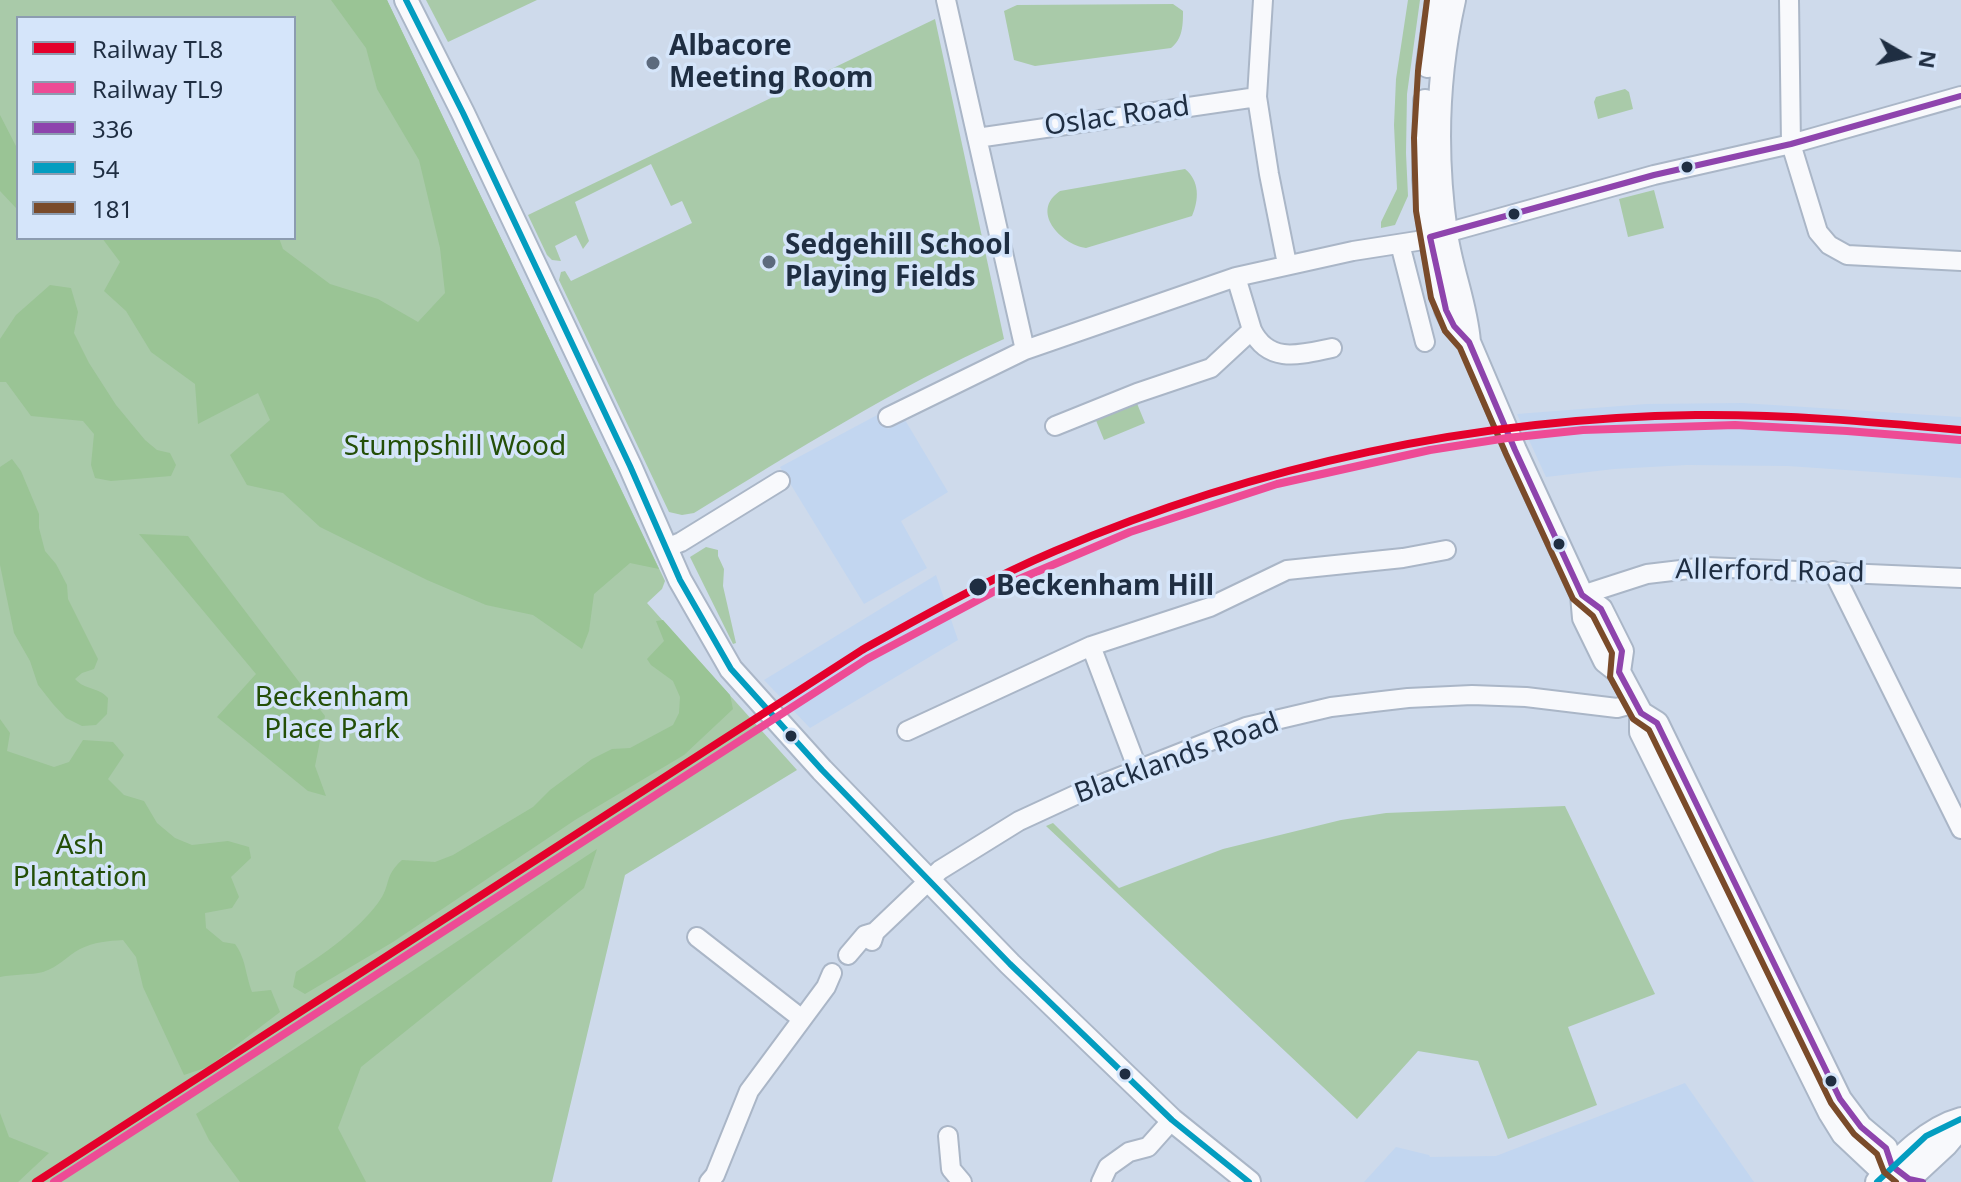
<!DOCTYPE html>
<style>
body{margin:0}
#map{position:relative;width:1961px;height:1182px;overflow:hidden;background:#cedaeb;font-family:"Noto Sans",sans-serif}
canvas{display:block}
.legend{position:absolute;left:16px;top:16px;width:280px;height:224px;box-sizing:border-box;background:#d5e5fa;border:2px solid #8c9cb0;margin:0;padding:10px 14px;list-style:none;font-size:24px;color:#1f2e42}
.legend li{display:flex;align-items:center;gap:16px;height:40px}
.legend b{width:40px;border:2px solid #8c9cb0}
.north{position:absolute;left:1865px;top:16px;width:80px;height:80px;-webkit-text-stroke:6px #d5e5fa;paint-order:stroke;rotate:99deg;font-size:22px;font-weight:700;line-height:32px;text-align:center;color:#1f2e42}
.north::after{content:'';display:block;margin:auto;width:28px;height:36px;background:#1f2e42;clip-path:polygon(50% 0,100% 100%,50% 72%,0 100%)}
</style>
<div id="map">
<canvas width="1961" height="1182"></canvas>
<ul class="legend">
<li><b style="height:10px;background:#e4002b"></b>Railway TL8</li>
<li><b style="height:10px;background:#ee4b95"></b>Railway TL9</li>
<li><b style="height:10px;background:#8e44ad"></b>336</li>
<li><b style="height:10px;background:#039dc0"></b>54</li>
<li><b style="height:10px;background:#7a4b2a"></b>181</li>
</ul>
<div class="north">N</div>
</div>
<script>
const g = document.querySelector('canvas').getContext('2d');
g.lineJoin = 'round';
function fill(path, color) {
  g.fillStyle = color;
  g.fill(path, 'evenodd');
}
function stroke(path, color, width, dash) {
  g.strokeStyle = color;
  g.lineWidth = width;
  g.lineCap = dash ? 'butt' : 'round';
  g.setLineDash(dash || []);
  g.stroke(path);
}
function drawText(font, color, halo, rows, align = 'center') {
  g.font = font + ' "Noto Sans",sans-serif';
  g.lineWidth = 7;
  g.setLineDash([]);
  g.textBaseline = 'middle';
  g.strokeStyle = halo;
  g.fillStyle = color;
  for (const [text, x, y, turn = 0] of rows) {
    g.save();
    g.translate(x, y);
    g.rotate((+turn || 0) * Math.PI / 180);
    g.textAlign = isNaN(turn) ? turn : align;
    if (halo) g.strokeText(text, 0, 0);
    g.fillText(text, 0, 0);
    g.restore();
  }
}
const built = new Path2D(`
 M1742,403L1961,417V478L1788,466L1687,465L1614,469L1546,477L1517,414L1646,404Z
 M879,414L888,429L905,420L948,492L901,521L927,568L864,604L780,467Z
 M936,575L958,640L810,728L764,680Z
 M1685,1083L1754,1182H1364L1396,1147L1429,1155L1430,1157L1496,1156Z`);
const green = new Path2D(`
 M0,0H387L665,581L662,589L647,603L797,770L625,875L552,1182H0ZM18,18H294V238H18Z
 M426,0H537L448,42Z
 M1408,0H1420L1407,94L1406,153L1408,196L1395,225L1381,228V222L1397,189L1394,125L1396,79Z
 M1173,4L1183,11C1183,24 1183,39 1171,48L1035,66L1014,60L1004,11L1017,5Z
 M935,19L1004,339C896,387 794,452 694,513L682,515L669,512L559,280L561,272L565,271L571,281L692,223L682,201L671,206L651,164L575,202L589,241L583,249L576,235L555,246L561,261L552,260L547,255L528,215Z
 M1625,89L1629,92L1633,109L1598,119L1594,102L1596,97Z
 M1185,169C1200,181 1199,200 1192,216L1086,248C1060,244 1030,211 1060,191Z
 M1654,190L1664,228L1628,237L1619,199Z
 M1136,401L1145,423L1104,440L1095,418Z
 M706,547L718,550V556L724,569L723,586L736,643L733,644L690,557Z
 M1565,806L1655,994L1568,1027L1597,1105L1508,1139L1478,1061L1418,1051L1357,1119L1046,826L1053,823L1119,888L1223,849L1341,820L1386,813Z`);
const forest = new Path2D(`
 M331,0H387L659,569L630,563L594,594L589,631L582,649L533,615L486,605L427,580L320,527L283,493L247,485L230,455L270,420L258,393L198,424L195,384L151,352L126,311L104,291L120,262L102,238H279L283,249L330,284L378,299L418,322L445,293L440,248L419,160L377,89L366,48Z
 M0,115L17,148L16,208L0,191Z
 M50,285L71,288L78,312L74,333L89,363L116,405L145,440L157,450L170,453L176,465L171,476L111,481L95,478L91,465L94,434L83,421L31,416L6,382H0V339L16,315Z
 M12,459L21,471L39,514V528L45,551L56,564L67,585L68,599L98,659L94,669L82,673L75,679C86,691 97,686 108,698L107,714L96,725L82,726L66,718L53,704L38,685L30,661L14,633L0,565V467Z
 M139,534L188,536L325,716L315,766L326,796L308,791L217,717L256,674Z
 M663,620L730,695L733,709L684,755L575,820L393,942L305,994L293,987L296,972C324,954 358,930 378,903C392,884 383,877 402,860L435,862L453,855L533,807L550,790L592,759L612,749L630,748L673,725L679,713L680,697L673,681L651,665L647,659L664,641L656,621Z
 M0,719L10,733L7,751L54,767L69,762L83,740L113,742L124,755L108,779L124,795L144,801L157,823L175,838L192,845L228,841L249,847L251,858L231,877L239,897L232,908L205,913L206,928L223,942L235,944C246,959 245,973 252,992L271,990L280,1012L208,1067L184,1075L143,987L136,957L123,940C108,941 94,942 80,949C67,956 59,967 43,972C31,975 14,974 0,977Z
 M597,849L584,888L361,1067L338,1128L366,1182H240L209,1140L196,1114Z
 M0,1113L9,1137L49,1153L18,1182H0Z`);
const minor = new Path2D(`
 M946,0L1025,350
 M1263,0L1257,97L1269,174L1287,264
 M1789,0L1791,144L1818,232L1829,245L1847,255L1961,261
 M977,138L1257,97
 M1400,244L1425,342
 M1252,330C1269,365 1302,354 1332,348
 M888,417L1025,350L1236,277L1353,251L1417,241L1654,175L1791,144L1961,96
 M1055,426L1137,393L1211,368L1252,330L1236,277
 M666,548L681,542L780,481
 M1833,571L1961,829
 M1582,595L1647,574L1706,567L1961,578
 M1091,646L1138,770
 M907,731L1091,646L1210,607L1287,570L1403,558L1446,550
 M697,937L802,1019
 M872,941L875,932L940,870L1019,821L1084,791L1246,727L1331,707L1408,698L1472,695L1526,697L1617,708L1636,703
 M848,955L865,935L875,932
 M948,1136L951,1169L962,1182
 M709,1182L715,1175L749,1091L826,987L832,973
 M1101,1182L1108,1167L1129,1152L1148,1147L1172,1120`);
const major = new Path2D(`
 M406,0L463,113L630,466L680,580L731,669L822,770L1010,964L1172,1120L1249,1182
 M1454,0C1437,76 1435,156 1446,233C1451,270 1466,304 1469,342L1515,450L1582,595L1584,618L1605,661L1619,672L1641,713V732L1830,1113L1843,1134L1877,1166H1892
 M1428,66L1437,0
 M1425,101L1424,179L1430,237L1446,310L1454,326L1469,342
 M1582,595L1601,609L1622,651L1619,672
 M1641,713L1657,723L1840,1099L1861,1127L1886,1148L1892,1166L1909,1179
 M1877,1182C1900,1157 1928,1128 1961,1119
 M1906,1182L1946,1145L1961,1127`);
const bus1 = new Path2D(`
 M1923,1182L1909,1179L1892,1166L1886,1148L1861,1127L1840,1099L1657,723L1641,713L1619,672L1622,651L1601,609L1582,595L1515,450L1469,342L1454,326L1446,310L1430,237L1654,175L1791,144L1961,96`);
const bus2 = new Path2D(`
 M406,0L463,113L630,466L680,580L731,669L822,770L1010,964L1172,1120L1249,1182
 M1877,1182L1926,1136L1961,1119`);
const bus3 = new Path2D(`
 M1427,0L1418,71L1414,138L1416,211L1431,298L1445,331L1460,348L1506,454L1573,599L1593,616L1612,653L1610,677L1633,719L1649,730L1831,1103L1854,1134L1877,1154L1884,1172L1896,1182`);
const rail1 = new Path2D(`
 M36,1182L862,650C925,615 989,579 1055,551C1257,465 1476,418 1696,415C1784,414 1873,422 1961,430`);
const rail2 = new Path2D(`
 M54,1182L867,659L1010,583L1130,532L1277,484L1430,450L1507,438L1583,430L1735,425L1847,431L1960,440`);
const markers = [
 [653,63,8,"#5c6a7d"],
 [1687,167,7,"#1f2e42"],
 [1514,214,7,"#1f2e42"],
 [769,262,8,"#5c6a7d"],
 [1559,544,7,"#1f2e42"],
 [978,587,10,"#1f2e42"],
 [791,736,7,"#1f2e42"],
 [1125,1074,7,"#1f2e42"],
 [1831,1081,7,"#1f2e42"]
];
const poiNames = [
 ["Albacore",669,47],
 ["Meeting Room",669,79],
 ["Sedgehill School",785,246],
 ["Playing Fields",785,278]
];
const streetNames = [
 ["Oslac Road",1117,117,-8],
 ["Allerford Road",1770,572,1],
 ["Blacklands Road",1177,759,-20]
];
const parkNames = [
 ["Stumpshill Wood",455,447],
 ["Beckenham",332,698],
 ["Place Park",332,730],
 ["Ash",80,846],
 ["Plantation",80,878]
];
const stopNames = [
 ["Beckenham Hill",996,587]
];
fill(built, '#c2d6f0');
fill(green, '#a9caa9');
fill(forest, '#9ac495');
stroke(minor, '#aab6c7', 22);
stroke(major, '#aab6c7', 26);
stroke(minor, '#f8f9fc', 18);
stroke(major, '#f8f9fc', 22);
stroke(bus1, '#8e44ad', 6);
stroke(bus2, '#039dc0', 6);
stroke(bus3, '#7a4b2a', 6);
stroke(rail1, '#e4002b', 8);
stroke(rail2, '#ee4b95', 8);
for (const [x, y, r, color] of markers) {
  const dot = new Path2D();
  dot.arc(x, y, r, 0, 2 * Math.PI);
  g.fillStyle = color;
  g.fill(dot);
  stroke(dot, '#d5e5fa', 3);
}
drawText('bold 28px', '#1f2e42', '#d5e5fa', poiNames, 'left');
drawText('28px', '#1f2e42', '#d5e5fa', streetNames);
drawText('28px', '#244f08', '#d5e5fa', parkNames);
drawText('bold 28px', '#1f2e42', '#d5e5fa', stopNames, 'left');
</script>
